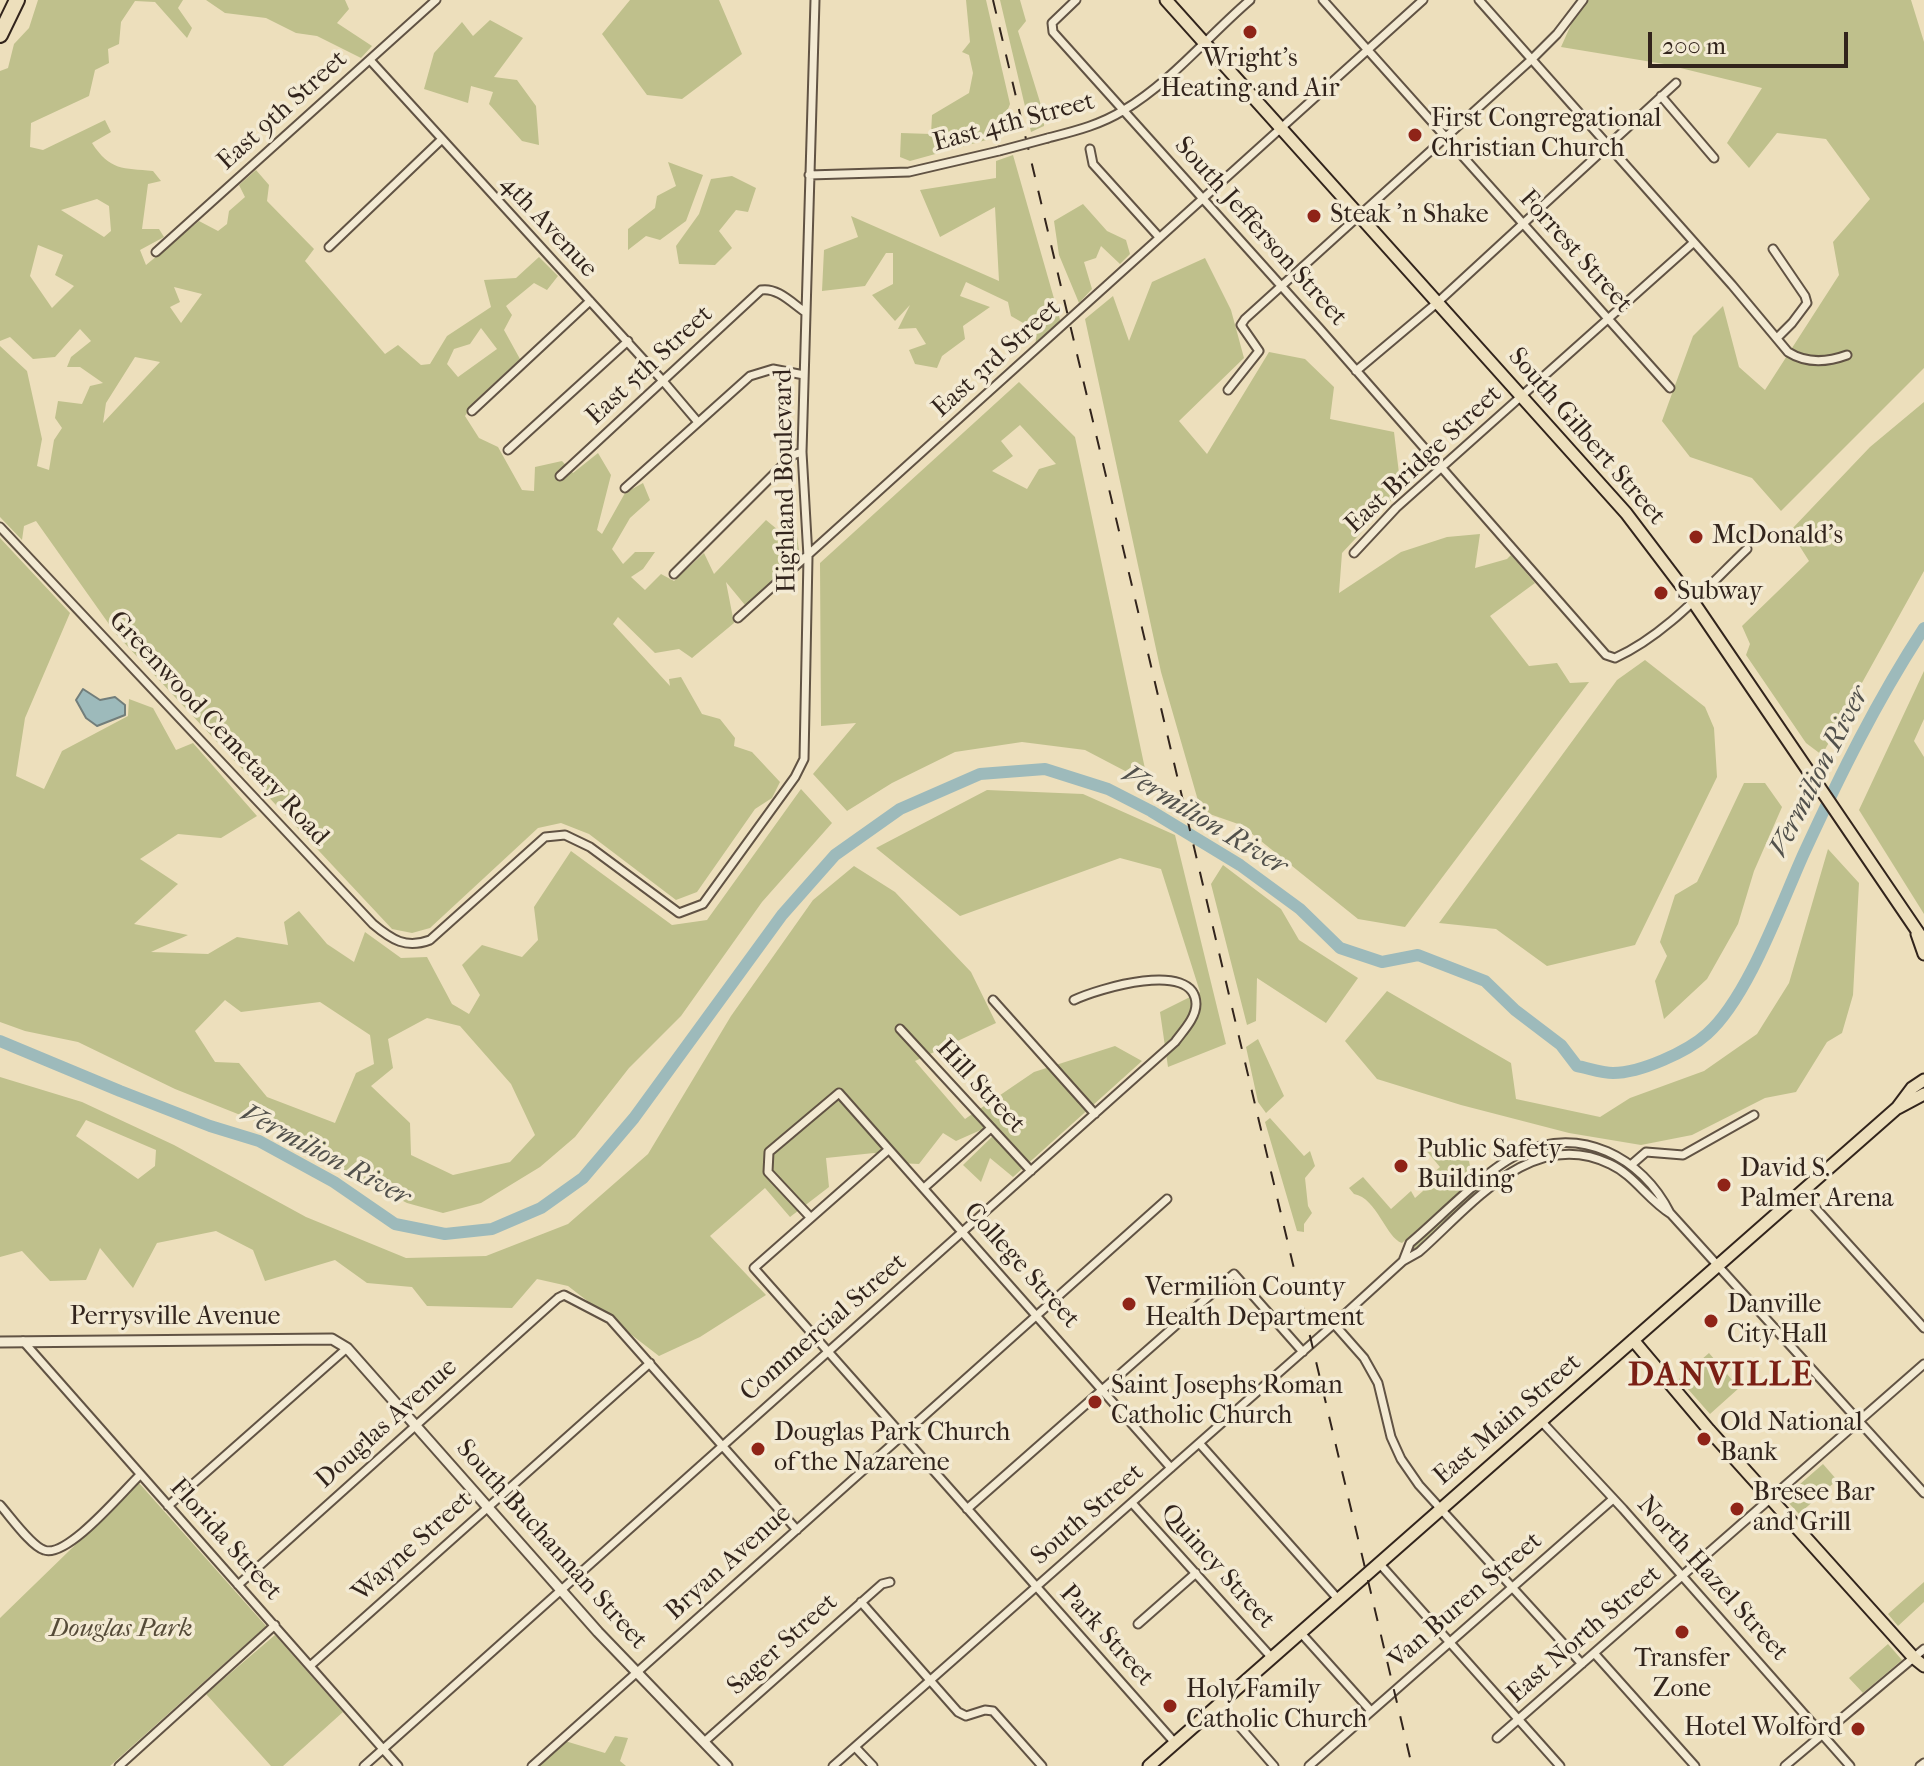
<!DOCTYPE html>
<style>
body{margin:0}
#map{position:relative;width:1924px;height:1766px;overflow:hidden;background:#eddfbc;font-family:"IM FELL French Canon",serif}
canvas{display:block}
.scale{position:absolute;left:1648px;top:32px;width:200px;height:36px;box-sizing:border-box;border:4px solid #32241c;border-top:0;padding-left:10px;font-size:24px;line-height:28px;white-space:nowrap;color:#32241c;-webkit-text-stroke:6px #f3ead3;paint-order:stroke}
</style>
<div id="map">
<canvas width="1924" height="1766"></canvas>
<div class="scale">200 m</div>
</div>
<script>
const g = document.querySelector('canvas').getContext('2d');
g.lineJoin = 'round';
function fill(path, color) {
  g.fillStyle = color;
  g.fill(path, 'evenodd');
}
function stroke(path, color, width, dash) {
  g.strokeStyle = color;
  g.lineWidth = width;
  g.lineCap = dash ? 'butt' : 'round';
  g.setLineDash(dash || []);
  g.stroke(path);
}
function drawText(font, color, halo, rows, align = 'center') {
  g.font = font + ' "IM FELL French Canon",serif';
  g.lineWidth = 7;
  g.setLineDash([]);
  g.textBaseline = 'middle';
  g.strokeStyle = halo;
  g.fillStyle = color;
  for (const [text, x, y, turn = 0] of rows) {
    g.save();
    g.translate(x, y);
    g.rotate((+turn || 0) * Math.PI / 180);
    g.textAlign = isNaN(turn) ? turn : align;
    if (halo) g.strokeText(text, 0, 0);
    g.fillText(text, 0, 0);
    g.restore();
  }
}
const green = new Path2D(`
 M38,0H183L178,8L192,28L187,38L155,2L135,1L121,22L119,44L108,49L109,63L95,70L89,96L31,123L30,147L43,150L105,120L111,132L92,143C110,171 123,168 153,171L161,181L148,184L142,229H159L164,237L140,250L146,265L199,221L218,231L227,224L229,211L245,197L239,185L256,170L269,185L267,201L314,249L305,261L385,354L398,345L421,365L430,364L447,336L491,307L484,280L516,278L539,257L558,276L547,290L534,283L506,306L512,315L504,330L520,359L476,400L465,416L479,438L498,447L522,490L534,491L535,467L562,461L573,473L598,453L611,475L597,530L602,534L625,493L643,483L650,500L630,518L612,549L623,564L635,552H655L643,569L631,577L645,590L661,574L674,581L704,553L714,574L766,520L778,530L795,522L800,558L745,605L726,582L734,623L692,658L679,649L655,653L618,617L613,624L670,686L669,679L681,677L702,714L720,719L735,738L734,746L752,752L780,782L772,798L755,809L697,892L676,900L589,834L561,823L538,828L430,928L412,933L392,929L116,634L36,521L24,526L22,540L0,517V346L27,371L42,439L37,466L49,470L54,440L62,428L55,418L58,401L82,404L90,386L103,383L80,367H67L71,357L91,341L80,329L55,357L33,359L10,337L0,341V71L8,68L14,44L29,28ZM97,199L109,206L111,231L104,237L61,210ZM38,245L63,255L55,275L74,286L52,308L30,276ZM174,287L202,294L181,323L170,307L180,302ZM481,328L497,349L458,377L447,364L454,349L470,344ZM135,357L160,362L103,423L106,403Z
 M206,0H345L349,9L337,23L372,46L361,58L317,36L296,33L266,18L225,13Z
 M630,0H719L742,54L682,99L647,95L602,34Z
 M966,0H986L1010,104L997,137L910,161L900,157L901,133L931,134L932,115L969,93L973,73L969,55L962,52L970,42Z
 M1000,0H1020L1026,21L1018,31L1044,115V126L1031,132Z
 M1582,0H1911L1924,42V368L1781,511L1752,478L1690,457L1662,421L1693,336L1723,306L1739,367L1765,390L1839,275L1833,242L1870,199L1826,139L1777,133L1749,168L1727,143L1762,88L1664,64L1561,47Z
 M490,20L523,38L494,77L517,80L536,106L539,145L522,141L489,104L493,92L471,86L468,103L424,89L434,53L462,22L473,36Z
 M1013,155L1061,323L1035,347L1037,331L1011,316L1008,302L966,282L960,296L990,307L963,326L965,339L942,356L937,368L915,364L909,350L926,344L916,328L898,329L910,305L895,321L872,295L893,284V253H886L865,286L822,291L824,250L858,237L851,216L999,281L995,207L940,237L920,190L996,178V161Z
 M668,162L703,175L686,221L660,240L646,236L628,250V229L655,208L657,196L676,186Z
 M732,176L756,188L748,212L736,210L719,231L732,248L715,265L679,264L676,246L699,214L711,179Z
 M1083,204L1107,231L1126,240L1130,254L1120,264L1101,246L1096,258L1084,262L1092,289L1079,303L1059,255L1054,221Z
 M1205,258L1231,310L1244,358L1179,421L1207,454L1269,352L1305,359L1334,387L1330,419L1394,432L1401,490L1342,553L1339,593L1401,552L1447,537L1480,534L1475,568L1507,559L1511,555L1535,583L1490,616L1529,666L1557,663L1570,683L1589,682L1405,927L1358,919L1241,825L1201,811L1161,672L1085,319L1113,296L1129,341L1152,282Z
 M1019,382L1075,437L1148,783L1085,750L1022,742L955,752L892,783L847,811L813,774L856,723L821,726L820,563ZM1020,425L1056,464L1039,469L1027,489L992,471L1013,456L1001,441Z
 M1924,402V571L1822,755L1806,743L1746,655L1750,644L1742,626L1809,561L1790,531L1870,447Z
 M0,538L70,613L25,718L16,776L44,789L62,751L128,716L129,699L153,708L176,750L193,743L257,816L221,838L178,834L140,859L178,884L134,924L188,935L151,952L208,954L237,937L288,945L284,922L299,911L327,944L354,962L365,932L401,958L427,957L452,1004L469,1014L480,995L462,965L482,945L522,957L538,940L534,907L571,851L672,925L707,920L801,789L832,823L762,902L681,1016L629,1068L575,1137L540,1167L481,1203L443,1213L407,1203L349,1173L273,1128L175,1089L78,1042L25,1031L0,1022ZM225,1000L241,1012L320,1002L370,1035L374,1064L356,1073L335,1123L267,1097L239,1063L215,1062L195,1031ZM427,1018L460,1026L511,1084L535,1135L510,1162L453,1175L411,1155L410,1123L371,1086L393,1068L388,1039Z
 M1645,660L1705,707L1714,728L1717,777L1635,945L1547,966L1496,929L1439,923L1617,680Z
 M1924,671V719L1914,741L1924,757V914L1859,810Z
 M1744,783H1765L1782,807L1754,871L1738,924L1707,979L1664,1019L1655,981L1667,956L1660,942L1675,895L1697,882Z
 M987,790L1083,794L1175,835L1226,1044L1168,1067L1160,1012L1200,992L1161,869L1120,858L960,916L876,848Z
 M1828,849L1859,883L1853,995L1842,1033L1827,1042L1796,1092L1765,1098L1692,1135L1641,1145L1569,1133L1461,1105L1377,1079L1345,1041L1387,991L1511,1063L1516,1099L1600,1117L1630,1098L1704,1071L1757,1034L1789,983Z
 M1223,865L1281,909L1299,940L1358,978L1326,1023L1257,978L1256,1021L1247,1025L1211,884Z
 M854,866L895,892L971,972L996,1023L915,1061L965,1119L1034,1072L1115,1046L1142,1061L1013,1177L990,1158L981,1182L963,1165L997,1132L992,1125L956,1141L943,1133L919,1164L898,1163L888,1156L874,1153L826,1158L829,1187L790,1217L765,1188L710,1236L766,1295L700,1337L659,1356L568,1286L537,1279L512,1308L427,1306L412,1287L367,1283L335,1260L265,1281L253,1250L216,1231L157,1243L133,1288L100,1248L86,1280L50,1281L22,1251L0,1257V1077L82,1102L174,1145L306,1217L406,1258L486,1256L568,1224L648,1154L731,1016L813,900ZM86,1120L156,1150L155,1166L138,1179L76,1136Z
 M1258,1039L1284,1096L1266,1113L1258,1102L1246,1047Z
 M1270,1118L1304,1156L1310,1151L1315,1166L1305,1178L1308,1206L1312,1213L1304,1224V1232L1297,1231L1265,1122Z
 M1448,1139L1469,1161L1473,1181L1402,1243C1386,1238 1377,1198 1354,1194L1349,1188L1363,1177L1391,1209L1411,1191L1415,1198L1423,1191L1419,1185L1440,1167L1425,1149L1432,1153Z
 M1477,1188L1479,1190C1458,1209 1439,1230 1418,1249L1413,1248L1414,1245Z
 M1709,1353L1739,1388L1710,1414L1679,1379Z
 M1823,1464L1837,1480L1799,1514L1784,1498Z
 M139,1483L266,1626L110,1766H0V1618Z
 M1924,1582V1602L1898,1626L1888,1614Z
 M275,1635L343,1712L283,1766H271L206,1694Z
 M1888,1644L1902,1660L1863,1693L1849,1678Z
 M615,1736L628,1738L620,1761L626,1766H537L565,1741L605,1753Z`);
const water = new Path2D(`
 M83,689L100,700L115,697L125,705V715L97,726L86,718L76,700Z`);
const river = new Path2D(`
 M0,1041L120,1091L210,1126L259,1141L334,1182L395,1224L445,1234L492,1229L541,1208L583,1178L634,1118L782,915L835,855L900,809L980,774L1045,769L1108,789L1151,811L1240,865L1300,909L1340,948L1382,962L1418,955L1485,981L1515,1010L1561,1045L1577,1066C1588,1068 1602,1073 1613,1073C1640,1073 1687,1052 1707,1034C1748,998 1781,904 1804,853C1840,775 1877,700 1924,628`);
const minor = new Path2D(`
 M1076,0L1052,23L1053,32L1319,328L1606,655L1615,658C1666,635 1707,587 1747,549
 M1323,0L1670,388
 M1479,0L1732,285L1788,352C1807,364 1828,362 1847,355
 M370,60L663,381L697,421
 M1661,96L1714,158
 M1048,138C1075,131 1100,125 1124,110C1171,82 1208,36 1250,0
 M1090,149L1093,164L1159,237
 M809,175L909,172L999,151
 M329,247L441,140
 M1773,249L1805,296L1807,303L1792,323L1777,338
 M156,252L436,0
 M1356,371L1438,302L1676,83
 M1228,390L1259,351L1241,325L1245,319L1532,59L1557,34L1583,0
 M472,411L590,301
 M508,450L628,341
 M560,476L761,290C777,287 792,303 805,312
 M625,488L750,376L773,369L804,375
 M0,527L373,924C392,940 406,949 430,940L545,837L565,835L590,847L679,913L703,904L795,777L804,759L808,557L802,452L815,0
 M1354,553L1396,508L1693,243
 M674,574L793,455L802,452
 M738,618L1423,0
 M993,1000L1095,1114
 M900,1029L1031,1171
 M888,1150L754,1268L1175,1743
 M1631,1165L1646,1152L1683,1155L1754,1115
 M924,1188L991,1128
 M1801,1192L1924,1328
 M811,1218L768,1172L769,1152L839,1093L1171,1468
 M1403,1261L1410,1243C1440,1218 1487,1168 1521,1153C1580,1125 1642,1157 1670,1213
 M1334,1324L1364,1358L1378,1383L1391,1437L1401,1459L1419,1485L1582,1664
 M23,1341L398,1766
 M1541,1421L1623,1509L1850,1766
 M1200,1444L1338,1599
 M1132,1503L1272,1658
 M0,1505C10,1516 31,1546 44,1550C67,1559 123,1491 140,1475
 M168,1506L347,1348
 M967,1509L1234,1274L1303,1352
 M1379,1563L1560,1766
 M238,1585L558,1298L564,1295L610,1319L797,1530
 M861,1602L958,1712L966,1716L985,1710L993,1711L1042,1766
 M1138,1624L1196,1573
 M1300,1632L1371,1711
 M1594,1653L1695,1766
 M310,1666L650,1363
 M1220,1704L1274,1766
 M1497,1738L1924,1364
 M704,1742L882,1584L890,1582
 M855,1747L873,1766
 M119,1766L275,1625
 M364,1766L1175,1042C1183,1031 1196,1018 1196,1004C1195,959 1097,989 1074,1000
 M532,1766L1167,1199
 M833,1766L1334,1324L1403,1261L1419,1252C1471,1206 1532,1126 1610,1164C1634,1175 1648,1200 1671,1214L1924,1493
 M1309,1766L1613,1499
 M1785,1766L1924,1649
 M1920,1766L1924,1763`);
const tertiary = new Path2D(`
 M0,1342L332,1339L347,1348L598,1632L727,1766`);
const primary = new Path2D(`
 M1166,0L1626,513L1692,600L1924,941
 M1917,934L1924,954
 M1898,1108L1924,1094
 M1633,1340L1709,1430L1914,1658L1924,1666
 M1149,1766L1897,1108L1912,1088L1924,1080`);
const motorway = new Path2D(`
 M0,35L17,0`);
const rail = new Path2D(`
 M993,0L1412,1766`);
const minorBridge = new Path2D(`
 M999,151L1048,138`);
const markers = [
 [1250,32,8,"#8f2418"],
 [1415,135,8,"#8f2418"],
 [1314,216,8,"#8f2418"],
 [1696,537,8,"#8f2418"],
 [1661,593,8,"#8f2418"],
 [1401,1166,8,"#8f2418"],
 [1724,1185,8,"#8f2418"],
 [1129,1304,8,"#8f2418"],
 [1711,1321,8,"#8f2418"],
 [1095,1402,8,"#8f2418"],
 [1704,1439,8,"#8f2418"],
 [758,1449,8,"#8f2418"],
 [1737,1509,8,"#8f2418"],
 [1682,1632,8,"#8f2418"],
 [1170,1706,8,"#8f2418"],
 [1858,1729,8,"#8f2418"]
];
const poiNames = [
 ["Wright's",1250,60,"center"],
 ["Heating and Air",1250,90,"center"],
 ["First Congregational",1431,120],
 ["Christian Church",1431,150],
 ["Steak 'n Shake",1330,216],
 ["McDonald's",1712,537],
 ["Subway",1677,593],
 ["Public Safety",1417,1151],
 ["Building",1417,1181],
 ["David S.",1740,1170],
 ["Palmer Arena",1740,1200],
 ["Vermilion County",1145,1289],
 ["Health Department",1145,1319],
 ["Danville",1727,1306],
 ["City Hall",1727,1336],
 ["Saint Josephs Roman",1111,1387],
 ["Catholic Church",1111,1417],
 ["Old National",1720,1424],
 ["Bank",1720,1454],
 ["Douglas Park Church",774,1434],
 ["of the Nazarene",774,1464],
 ["Bresee Bar",1753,1494],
 ["and Grill",1753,1524],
 ["Transfer",1682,1660,"center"],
 ["Zone",1682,1690,"center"],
 ["Holy Family",1186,1691],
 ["Catholic Church",1186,1721],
 ["Hotel Wolford",1842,1729,"right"]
];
const streetNames = [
 ["East 9th Street",283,111,-42],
 ["East 4th Street",1014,123,-15],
 ["4th Avenue",548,227,47],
 ["South Jefferson Street",1260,232,48],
 ["Forrest Street",1575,252,48],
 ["East 3rd Street",997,359,-42],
 ["East 5th Street",650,366,-43],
 ["South Gilbert Street",1586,437,49],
 ["East Bridge Street",1424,460,-43],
 ["Highland Boulevard",786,481,-91],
 ["Greenwood Cemetary Road",218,729,47],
 ["Hill Street",980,1087,47],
 ["College Street",1021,1266,48],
 ["Perrysville Avenue",175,1318],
 ["Commercial Street",824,1328,-41],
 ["East Main Street",1508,1420,-41],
 ["Douglas Avenue",387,1424,-42],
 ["South Street",1088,1515,-41],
 ["Florida Street",225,1540,48],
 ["South Buchannan Street",551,1545,48],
 ["Wayne Street",413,1547,-42],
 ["Bryan Avenue",729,1563,-42],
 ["Quincy Street",1217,1567,48],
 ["North Hazel Street",1712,1579,48],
 ["Van Buren Street",1466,1601,-41],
 ["East North Street",1585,1635,-41],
 ["Park Street",1106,1636,48],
 ["Sager Street",783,1645,-42]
];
const parkNames = [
 ["Douglas Park",121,1630]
];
const waterNames = [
 ["Vermilion River",1820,772,-63],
 ["Vermilion River",1204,821,31],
 ["Vermilion River",325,1156,28]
];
const districtNames = [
 ["DANVILLE",1721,1377]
];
fill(green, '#bfc08c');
fill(water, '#9dbabb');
stroke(water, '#727e7b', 2);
stroke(river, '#9dbabb', 12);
stroke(minor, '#615344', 11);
stroke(tertiary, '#615344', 13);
stroke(primary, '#32241c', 15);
stroke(motorway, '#32241c', 18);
stroke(minor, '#f3ead3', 7);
stroke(tertiary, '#f3ead3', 9);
stroke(primary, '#eddfbc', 11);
stroke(motorway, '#eddfbc', 14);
stroke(rail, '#32241c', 2, [14, 14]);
stroke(minorBridge, '#615344', 11, []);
stroke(minorBridge, '#f3ead3', 7);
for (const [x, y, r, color] of markers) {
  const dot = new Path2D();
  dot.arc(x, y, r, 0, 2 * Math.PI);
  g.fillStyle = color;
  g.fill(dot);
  stroke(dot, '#f3ead3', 3);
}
drawText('26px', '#32241c', '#f3ead3', poiNames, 'left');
drawText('26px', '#32241c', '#f3ead3', streetNames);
drawText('italic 26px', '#554b38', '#f3ead3', parkNames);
drawText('italic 28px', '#52514c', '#f3ead3', waterNames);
g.letterSpacing = '2px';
drawText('bold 34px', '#7a1f14', '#f3ead3', districtNames);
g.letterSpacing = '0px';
</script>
